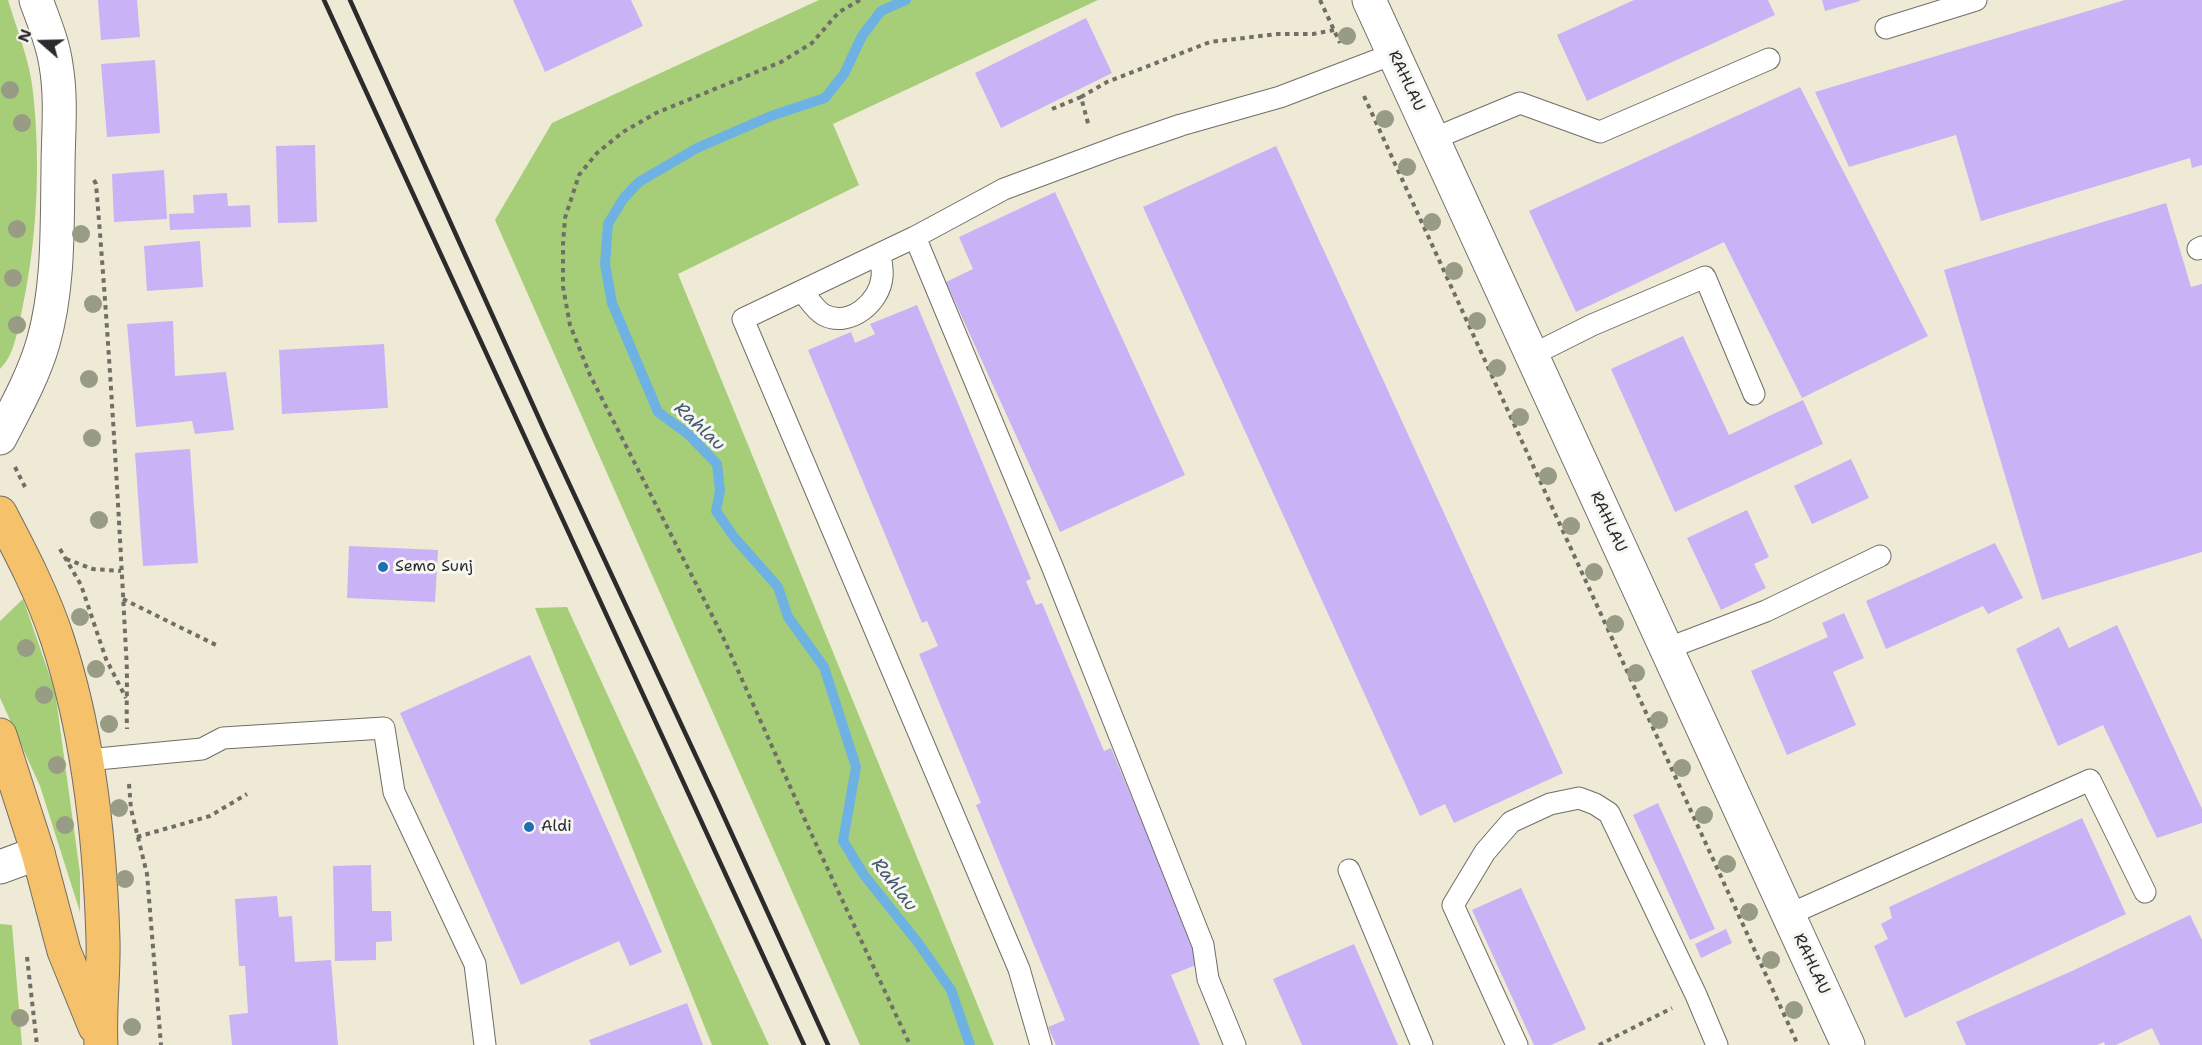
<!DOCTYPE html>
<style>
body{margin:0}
#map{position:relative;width:2202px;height:1045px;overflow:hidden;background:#efead5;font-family:"Shantell Sans",sans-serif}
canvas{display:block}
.north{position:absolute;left:12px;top:12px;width:60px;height:60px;-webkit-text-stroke:4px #f6f6f2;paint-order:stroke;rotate:290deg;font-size:16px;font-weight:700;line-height:24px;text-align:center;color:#2b2b2b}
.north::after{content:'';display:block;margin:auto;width:21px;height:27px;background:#2b2b2b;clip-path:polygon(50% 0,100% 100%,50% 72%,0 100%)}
</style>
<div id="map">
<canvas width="2202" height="1045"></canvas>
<div class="north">N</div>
</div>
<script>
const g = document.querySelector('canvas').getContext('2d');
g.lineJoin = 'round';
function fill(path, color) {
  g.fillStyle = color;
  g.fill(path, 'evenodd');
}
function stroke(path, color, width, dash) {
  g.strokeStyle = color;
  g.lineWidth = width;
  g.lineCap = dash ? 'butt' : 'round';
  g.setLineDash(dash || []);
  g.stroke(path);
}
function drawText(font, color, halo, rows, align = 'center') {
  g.font = font + ' "Shantell Sans",sans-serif';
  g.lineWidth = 6;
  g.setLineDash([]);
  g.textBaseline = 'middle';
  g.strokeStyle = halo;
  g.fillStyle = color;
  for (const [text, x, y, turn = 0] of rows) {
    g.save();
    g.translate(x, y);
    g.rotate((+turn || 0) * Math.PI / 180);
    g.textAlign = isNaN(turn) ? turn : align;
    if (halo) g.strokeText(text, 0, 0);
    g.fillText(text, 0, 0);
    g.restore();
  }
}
const green = new Path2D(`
 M0,0H8C17,30 30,61 33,92C41,166 37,239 22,310C17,331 15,354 0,369Z
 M819,0H1098L833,124L859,185L678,274L994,1045H860L495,220L552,123Z
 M23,599L55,691L80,873V912L40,786L0,698V621Z
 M567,607L769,1045H712L535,608Z
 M0,924L12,925L22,1045H0Z`);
const stream = new Path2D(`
 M906,0L881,11L862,36L844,74L825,98L771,116L697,148L639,182L623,199L608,224L605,264L612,303L658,412L688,434L717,464L720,491L716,511L734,537L778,587L788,617L824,667L856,767L843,841L864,875L919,944L951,990L970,1045`);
const building = new Path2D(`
 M98,0H137L140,37L101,40Z
 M513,0H631L643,26L545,72Z
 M1634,0H1768L1775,15L1587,101L1557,35Z
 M1822,0H1860V1L1825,11Z
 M2125,0H2202V165L2192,168L2190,158L1981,221L1956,135L1849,167L1815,92Z
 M1086,18L1112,73L1001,128L975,73Z
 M155,60L160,133L107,137L101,64Z
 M1800,87L1928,336L1802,398L1724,242L1576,312L1529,211Z
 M315,145L317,222L278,223L276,146Z
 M1276,146L1563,773L1454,823L1445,804L1420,816L1143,207Z
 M164,170L167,219L114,222L112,174Z
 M1055,192L1185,475L1060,532L946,282L973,269L959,237Z
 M227,193L228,206L250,205L251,227L170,230L169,214L194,213L193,195Z
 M2166,203L2191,287L2202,284V552L2042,600L1944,270Z
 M200,241L203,287L147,291L144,246Z
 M917,305L1031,579L1026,581L1036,605L1042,603L1104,751L1111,748L1201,963L1171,975L1200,1045H1056L1048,1027L1065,1020L976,805L981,803L919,654L938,646L927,621L922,623L808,350L851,332L855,343L875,334L870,324Z
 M173,321L175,376L226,372L234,430L195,434L192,421L136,427L127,324Z
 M1683,336L1729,435L1803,400L1823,444L1675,512L1611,369Z
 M384,344L388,408L282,414L279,350Z
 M190,449L198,563L143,566L135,453Z
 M1851,459L1869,498L1812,524L1794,486Z
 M1747,510L1769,557L1754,564L1766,588L1721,610L1687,538Z
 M1995,543L2023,598L1988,614L1983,606L1886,649L1866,601Z
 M349,546L438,550L435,602L347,598Z
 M1844,613L1864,658L1833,672L1856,725L1787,755L1751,671L1828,637L1822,623Z
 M2117,625L2202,809V823L2157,838L2103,725L2058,746L2016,649L2059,627L2069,648Z
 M530,655L662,952L630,966L619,941L521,985L400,713Z
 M1658,803L1715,929L1690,940L1633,815Z
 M2082,818L2126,914L1905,1018L1874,946L1888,939L1881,924L1892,918L1889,907Z
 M371,865L372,911H391L392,941L376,942V960L335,961L333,866Z
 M1521,888L1586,1029L1551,1045H1534L1472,910Z
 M277,896L279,917L292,916L295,962L331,960L338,1045H232L229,1015L248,1013L245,966H239L235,899Z
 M2190,915L2202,940V1045H2160L2152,1028L2116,1045H2105L2104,1042L2097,1045H1966L1956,1022L2072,971Z
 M1726,929L1732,943L1701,958L1695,944Z
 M1354,944L1398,1045H1302L1273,979Z
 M687,1003L703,1045H591L589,1040Z`);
const path = new Path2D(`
 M860,0L839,12L812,43L781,62L656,113L623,132L597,153L579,175L565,218L563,244V287L570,325L590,375L722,635L810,831L910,1045
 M1320,0L1340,43
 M1364,96L1798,1045
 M1081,97L1107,82L1210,42L1278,34H1313L1334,30
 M1052,109L1081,97L1089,127
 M94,180L96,184C109,340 118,496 126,652C128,677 126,703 127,729
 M15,467L25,487
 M60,549L81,585L106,659L126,698
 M66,559L93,569L121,571
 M123,599L216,645
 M129,784L131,809L147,874L161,1045
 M137,837L210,816L247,794
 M27,957L37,1045
 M1599,1045L1672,1008`);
const lane = new Path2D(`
 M1886,28L1976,0
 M1433,139L1520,103L1600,132L1769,59
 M915,237L1052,566L1203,945L1208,979L1235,1045
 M2198,249L2202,247
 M802,291C809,299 815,310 824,315C850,328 880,302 882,277C883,270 881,261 880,254
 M1532,355L1592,325L1705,277L1754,394
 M1666,649L1766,611L1880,556
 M87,760L202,749L223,738L384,728L394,792L475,964L485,1045
 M1349,870L1422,1045
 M1788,915L2090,780L2145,892
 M1041,1045L1019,969L743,319L915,237L1004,189L1117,147L1181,125L1280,97L1393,54
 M1517,1045L1453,905L1485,852L1511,822L1550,804L1579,798L1595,804L1609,813L1696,995L1717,1045`);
const street = new Path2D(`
 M1369,0L1848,1045
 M0,438C16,407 33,377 43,343C59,287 57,228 58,170C58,135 62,100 56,65C53,43 44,22 36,0
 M0,867L38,853`);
const primary = new Path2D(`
 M0,513C21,553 43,595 57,638C89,735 100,839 103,940C104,975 99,1010 101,1045
 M0,735L38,853L64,951L95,1027`);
const rail = new Path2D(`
 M324,0L804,1045
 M350,0L546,434L715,797L828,1045`);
const trees = [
 [1347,36],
 [10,90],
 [1385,119],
 [22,123],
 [1407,167],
 [1432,222],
 [17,229],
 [81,234],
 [1454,271],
 [13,278],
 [93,304],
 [1477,321],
 [17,325],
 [1497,368],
 [89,379],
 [1520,417],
 [92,438],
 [1548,476],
 [99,520],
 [1571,526],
 [1594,572],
 [80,617],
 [1615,624],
 [26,648],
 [96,669],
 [1636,673],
 [44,695],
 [1659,720],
 [109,724],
 [57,765],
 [1682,768],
 [119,808],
 [1704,815],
 [65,825],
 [1727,864],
 [125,879],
 [1749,912],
 [1771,960],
 [1794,1010],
 [20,1018],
 [132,1027]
];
const markers = [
 [383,567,6,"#1f6fb2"],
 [529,827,6,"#1f6fb2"]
];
const streetNames = [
 ["RAHLAU",1406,81,65],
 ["RAHLAU",1608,522,65],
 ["RAHLAU",1811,964,65]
];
const poiNames = [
 ["Semo Sunj",395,567],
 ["Aldi",541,827]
];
const waterNames = [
 ["Rahlau",699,427,43],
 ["Rahlau",894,885,52]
];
fill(green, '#a6ce79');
stroke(stream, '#6eb1e3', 10);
fill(building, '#cab2f6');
stroke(lane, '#706e66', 23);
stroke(street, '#706e66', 35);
stroke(primary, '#706e66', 35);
stroke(path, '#706e66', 4, [4.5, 4.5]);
stroke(lane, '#fff', 21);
stroke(street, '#fff', 33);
stroke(primary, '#f5c16b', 33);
stroke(rail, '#2b2b2b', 4.5);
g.fillStyle = '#989c84';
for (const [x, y] of trees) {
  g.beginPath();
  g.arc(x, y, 9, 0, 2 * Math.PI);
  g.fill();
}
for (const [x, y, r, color] of markers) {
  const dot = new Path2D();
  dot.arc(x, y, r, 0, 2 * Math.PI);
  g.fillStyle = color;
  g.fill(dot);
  stroke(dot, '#f6f6f2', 2);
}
drawText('16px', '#2b2b2b', '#f6f6f2', streetNames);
drawText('16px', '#2b2b2b', '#f6f6f2', poiNames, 'left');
drawText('italic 18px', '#425a6b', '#f6f6f2', waterNames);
</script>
